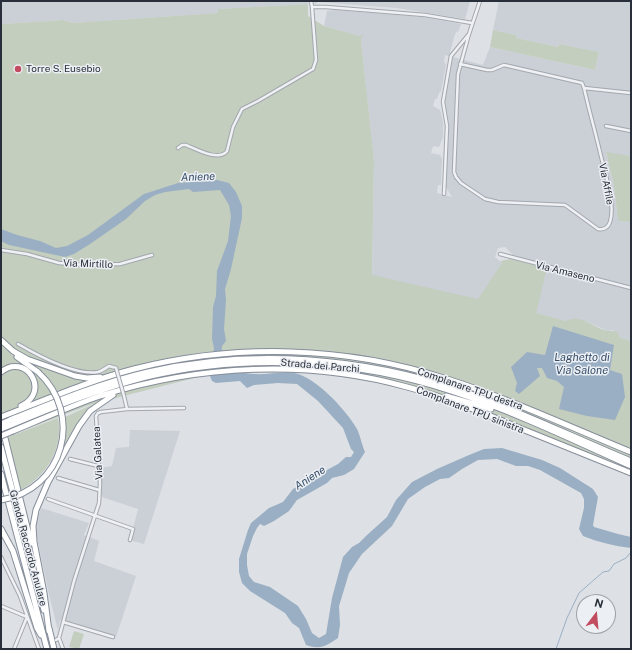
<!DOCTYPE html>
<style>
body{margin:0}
#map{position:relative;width:632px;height:650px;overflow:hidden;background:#dde0e5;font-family:"Public Sans",sans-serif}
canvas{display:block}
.frame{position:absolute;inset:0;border:2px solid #282f3a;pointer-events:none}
.north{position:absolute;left:576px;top:594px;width:40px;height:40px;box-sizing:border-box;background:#eceff3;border:1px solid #9ea2a9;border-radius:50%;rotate:16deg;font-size:11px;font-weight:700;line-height:16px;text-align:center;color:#282f3a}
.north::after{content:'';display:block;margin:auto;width:14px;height:18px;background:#c14b5f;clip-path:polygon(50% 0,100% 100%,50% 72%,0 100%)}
</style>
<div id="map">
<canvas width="632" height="650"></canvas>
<div class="frame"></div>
<div class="north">N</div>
</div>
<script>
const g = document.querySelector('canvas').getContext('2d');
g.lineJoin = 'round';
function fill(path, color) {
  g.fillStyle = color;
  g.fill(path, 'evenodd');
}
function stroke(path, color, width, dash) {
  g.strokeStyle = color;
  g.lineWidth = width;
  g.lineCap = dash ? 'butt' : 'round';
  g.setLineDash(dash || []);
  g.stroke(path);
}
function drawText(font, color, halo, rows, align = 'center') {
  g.font = font + ' "Public Sans",sans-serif';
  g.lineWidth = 3;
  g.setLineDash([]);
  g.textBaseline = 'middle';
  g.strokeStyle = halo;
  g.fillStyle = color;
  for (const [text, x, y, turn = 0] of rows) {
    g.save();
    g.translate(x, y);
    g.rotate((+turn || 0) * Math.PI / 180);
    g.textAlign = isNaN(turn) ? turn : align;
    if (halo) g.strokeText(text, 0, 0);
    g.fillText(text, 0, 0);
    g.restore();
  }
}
const built = new Path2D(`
 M1,1H308V4L219,9V13L72,23L64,20L1,24Z
 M313,1H470L465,19L397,8L318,2L315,4Z
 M499,1H631V92L589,88V90L631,94V156L606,153L614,186L618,221L631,222V287L514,256L505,247L498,248L495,257L502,263L479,301L372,276L374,160L361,40L362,35L360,36L324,26L327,11L335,10L423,17L461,24L458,32L457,31L455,34L449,56L445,55L444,62L446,65L441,91L439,93L437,99H435L433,106L440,110L443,122V137L439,147L433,146L431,153L440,155L442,159L441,185H438L437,193L452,197L446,187L449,125L445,102L453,57L483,65L490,47L595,70L599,52L558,44V47L515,38L516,35L493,30Z
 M547,268L631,290V341L619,337L612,330L608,331L586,321H566L535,313Z
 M130,430L180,431L144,544L130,540L138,509L102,497L100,468L112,466L116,448L129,447Z
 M41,508L89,523L84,535L99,541L94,561L136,576L116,637L60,620L58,630L50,599L36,533L37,521Z`);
const green = new Path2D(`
 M308,4V16L324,26L360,36L363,34L361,40L374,160L372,275L478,299L502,263L500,261L510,259L547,268L536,313L566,321C581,313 594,328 608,331C612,331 614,331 618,332L619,337L631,341V475L509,426L441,400L391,385L324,374L294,372L227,373L202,376L92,404L8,436L1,412V24L64,20L72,23L218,13V9Z
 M493,30L516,35V38L558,47L559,44L599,52L595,70L490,47Z
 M606,152L631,156V222L618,221L614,186Z
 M96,403C81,416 70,433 62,451L65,437V417Z
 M58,418C64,448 46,477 20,490L8,437Z
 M74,631L84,634L79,649L69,647Z`);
const water = new Path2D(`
 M217,180L229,183L236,192L242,206V218L231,269L225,289L226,300L224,329L226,341L222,346L220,372C227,372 235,371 242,372C246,373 250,374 254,374C267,375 281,371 294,373C316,377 346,410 357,429C360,435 362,445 365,452L354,469L344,475L332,478L327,483L297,500L289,511L274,521L264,526L260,524L257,528L253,536L247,554V565L249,576L254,582L270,587L298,606L306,619L312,633L319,638L326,634L332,598L343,557L352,547L359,543L366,536L387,517L396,500L412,482L437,469L469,455L484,449L502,448L542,460L560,468L593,489L598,497L593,525L594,527L618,534L631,537V548C614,546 598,542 583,536L579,529L584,508V499L581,493L540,470L528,466H516L497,459L478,460L462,469L449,478L440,479L425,487L408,499L392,526L362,554L349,573L343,593L339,606L340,625L338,638C326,646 321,650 306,645L299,628L292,623L285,613L250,591L242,583L239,572V559L248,530L251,523L269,508L283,502L293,489L305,482L321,477L327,470L338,464L346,457H351L354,452L351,449L343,428L318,401L297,384L278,383L254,385L247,388L240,381L216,383L212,381L210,376L214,348L212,339L213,307L216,296L217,271L228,241L231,216L229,205L220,190L193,192L189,189L165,192L155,195L145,201L126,219L90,244L74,254L65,257L9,245L1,241V229L17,235L40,241L56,248L67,246L88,235L144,194L178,183Z
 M553,326L614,345L610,370L622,374L625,397L615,420L587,416L559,409L564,387L557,381L547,378L542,368H537L540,376L519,394L515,391L517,383L511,367L527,352L545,355Z`);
const stream = new Path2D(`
 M556,649L567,618L579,593L603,572L609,571L614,564L626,558L631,552`);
const minor = new Path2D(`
 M311,1L312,7H326L425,15L472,23
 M460,64L487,70H492L504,65L582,83L584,88C589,110 595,131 600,152C604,170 616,205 610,222C608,228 603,230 598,229L565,205L498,202L485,199L461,183L456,177L454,172L458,74L469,34
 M584,88L631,93
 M606,126L631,131
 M178,148L182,145H186C196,149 219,162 227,151L233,127L242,109L258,101L313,69L316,60L312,7
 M444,194L447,126L443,102L451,56L469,34L480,1
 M1,250L27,254L59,263L84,265L120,264L152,255
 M500,254L631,288
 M18,344C37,355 76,376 98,372C102,371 106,368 109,366L116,368
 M127,409L184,408
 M70,459L98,466
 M58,478L99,490
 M48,499L133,529L130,540
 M1,557L20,596L39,649
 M1,606L27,617L14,649
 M63,622L113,637
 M59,638L63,649
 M56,640L59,638L74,581L99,503L100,483L96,416L98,413L101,412L127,409L124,396`);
const motorway = new Path2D(`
 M1,340L13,351L27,359L75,376L87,378L100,377
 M17,357L38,372
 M1,372C25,352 52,391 21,406
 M446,396L491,409
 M1,417C45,400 88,381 134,369C237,343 346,346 447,379C510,399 570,427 631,452
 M10,420C55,402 100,383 148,372C251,348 363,357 463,391C520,411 575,438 631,461
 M11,425C55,406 99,389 146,377C247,353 355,359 454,392C515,412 573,440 631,466
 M13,431C42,419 71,406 100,396C199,365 307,359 407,387C445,397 481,412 517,427C555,442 593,458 631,473
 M5,438L31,543
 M1,447L44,610
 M1,474L47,649
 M1,529L13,551L37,628L41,635
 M49,628L54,649
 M49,631L44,593L34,542L33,526L36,510L48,482L79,426L90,411L113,395`);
const minorBridge = new Path2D(`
 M116,368L124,396`);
const motorwayBridge = new Path2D(`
 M1,424L10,420
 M1,429L11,425
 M1,436L13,431
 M1,500C64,490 84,414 38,372`);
const markers = [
 [18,69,4,"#c14b5f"]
];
const poiNames = [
 ["Torre S. Eusebio",26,69]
];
const streetNames = [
 ["Via Affile",606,184,79],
 ["Via Mirtillo",88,264,2],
 ["Via Amaseno",565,272,14],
 ["Strada dei Parchi",320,366,5],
 ["Complanare TPU destra",470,389,19],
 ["Complanare TPU sinistra",470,410,21],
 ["Via Galatea",98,453,-93],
 ["Grande Raccordo Anulare",28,548,75]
];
const waterNames = [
 ["Aniene",198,177,-2],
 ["Laghetto di",582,358],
 ["Via Salone",582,371],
 ["Aniene",310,478,-33]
];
fill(built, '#cbcfd6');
fill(green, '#c3cebf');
fill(water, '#9aafc3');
stroke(stream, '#9aafc3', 1);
stroke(minor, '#a3a7ae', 4.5);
stroke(motorway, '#868e9a', 7);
stroke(minor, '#eff1f4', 2.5);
stroke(motorway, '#fff', 5);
stroke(minorBridge, '#a3a7ae', 4.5, []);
stroke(motorwayBridge, '#868e9a', 7, []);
stroke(minorBridge, '#eff1f4', 2.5);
stroke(motorwayBridge, '#fff', 5);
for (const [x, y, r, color] of markers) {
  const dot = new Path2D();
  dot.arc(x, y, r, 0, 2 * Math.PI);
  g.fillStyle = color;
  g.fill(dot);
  stroke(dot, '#eceff3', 1.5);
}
drawText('10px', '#282f3a', '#eceff3', poiNames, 'left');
drawText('10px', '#282f3a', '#eceff3', streetNames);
drawText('italic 11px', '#364e6a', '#eceff3', waterNames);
</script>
